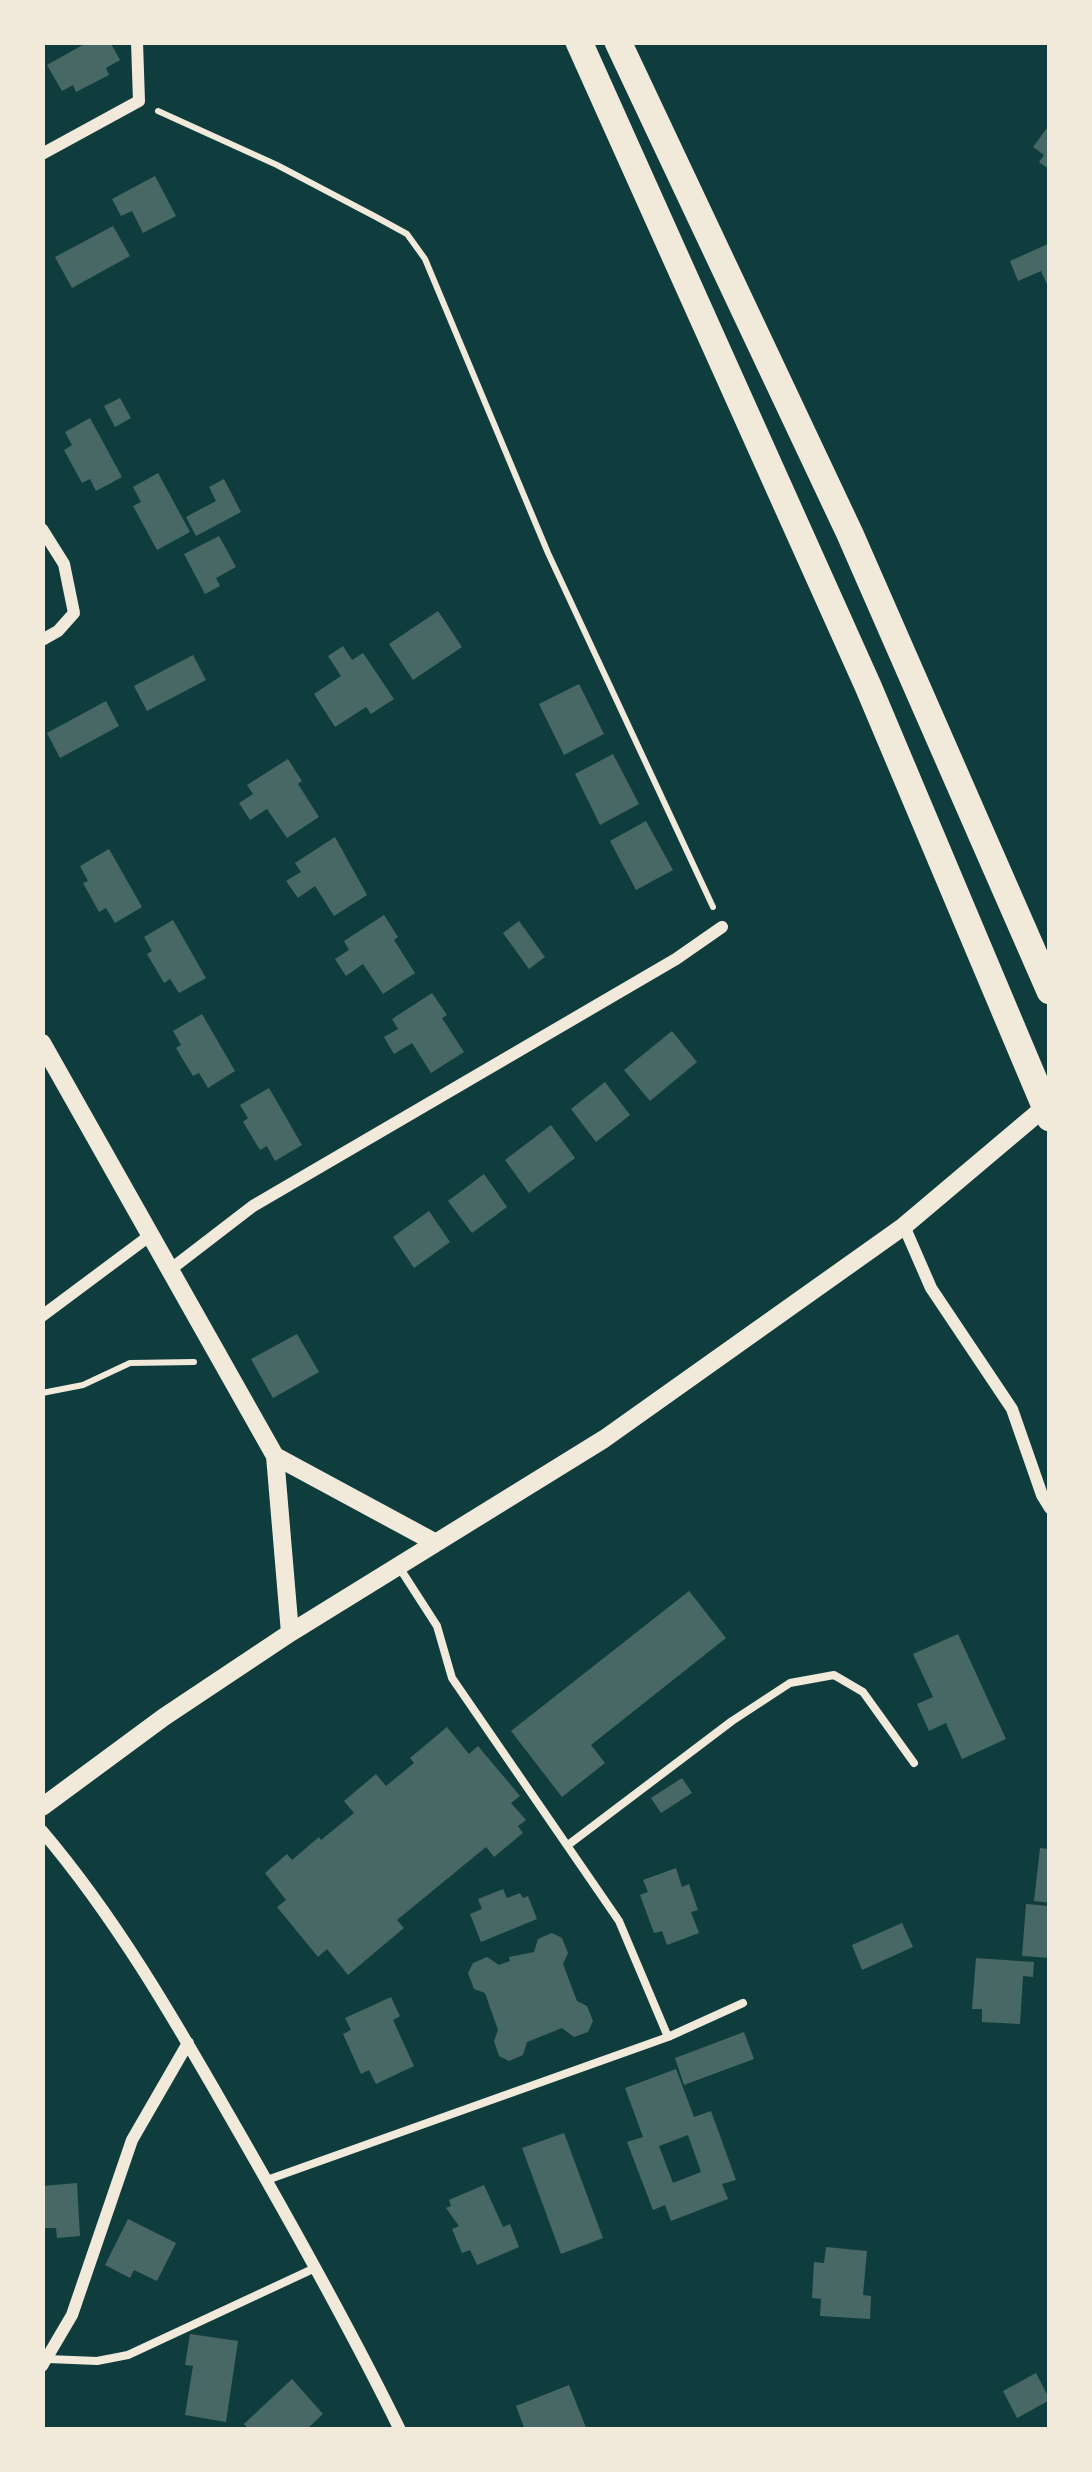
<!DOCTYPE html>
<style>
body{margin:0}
#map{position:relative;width:1092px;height:2472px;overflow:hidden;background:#0f3d3e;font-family:Overpass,sans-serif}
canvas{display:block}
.frame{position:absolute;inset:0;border:45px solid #f1e9da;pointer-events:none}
</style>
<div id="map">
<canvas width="1092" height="2472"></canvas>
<div class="frame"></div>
</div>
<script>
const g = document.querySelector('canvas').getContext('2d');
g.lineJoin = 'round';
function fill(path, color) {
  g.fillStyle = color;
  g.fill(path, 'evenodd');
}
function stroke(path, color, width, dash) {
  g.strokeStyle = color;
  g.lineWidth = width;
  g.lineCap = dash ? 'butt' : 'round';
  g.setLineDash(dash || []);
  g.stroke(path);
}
const building = new Path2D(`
 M88,42H110L120,60L106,68L109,75L76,92L73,85L62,91L47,65Z
 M1050,124V170L1039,162L1044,155L1033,147Z
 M155,176L176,216L143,233L132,211L121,216L112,199Z
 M113,226L130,256L72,288L55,257Z
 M1048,244L1050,291L1041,271L1018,281L1010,261Z
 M120,398L131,418L115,427L104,406Z
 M90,418L122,477L96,491L90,479L82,483L64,450L72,445L65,432Z
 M158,473L190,532L157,550L133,506L141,502L133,487Z
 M224,479L241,512L196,536L186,517L216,501L209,487Z
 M219,536L236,567L216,578L220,586L205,594L184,554Z
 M438,611L462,647L413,680L389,644Z
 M343,646L352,660L363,653L394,699L371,714L366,707L335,727L314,694L341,676L328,656Z
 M193,655L206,680L147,711L134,686Z
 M579,684L604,734L564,755L539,704Z
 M106,701L119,726L60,758L47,733Z
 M613,754L639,804L600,825L575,774Z
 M288,759L302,781L298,784L319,817L287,838L267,809L250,820L239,803L253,794L247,785Z
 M646,821L673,870L636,890L610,841Z
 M335,837L367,895L334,916L315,886L298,898L286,881L301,872L295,863Z
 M109,849L142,907L115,923L106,908L99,912L83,883L88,881L80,866Z
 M384,915L398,937L394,940L415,973L383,994L363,964L346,976L335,959L349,950L344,941Z
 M173,920L206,978L179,993L170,979L164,983L147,954L152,951L144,937Z
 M519,921L545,957L529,969L503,933Z
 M432,993L447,1015L442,1018L464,1052L431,1073L412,1043L394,1054L384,1037L398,1029L392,1019Z
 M202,1014L235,1071L208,1088L199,1073L193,1076L176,1048L181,1045L173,1031Z
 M672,1031L697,1062L650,1101L624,1070Z
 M605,1082L630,1115L596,1142L571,1109Z
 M269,1088L302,1145L275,1161L267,1146L260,1150L243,1122L248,1118L240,1105Z
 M551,1125L575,1158L529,1193L505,1160Z
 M484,1174L507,1207L472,1233L448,1201Z
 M429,1211L450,1242L414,1268L393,1237Z
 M297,1334L319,1372L273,1398L251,1359Z
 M689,1591L726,1638L591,1745L605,1763L562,1797L511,1731Z
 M958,1634L1006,1739L962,1759L946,1723L929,1731L917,1704L933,1697L913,1654Z
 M447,1727L469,1754L478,1746L520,1796L511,1803L526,1820L518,1826L523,1833L494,1857L486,1847L397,1920L404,1928L348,1975L327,1949L318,1957L277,1907L286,1900L265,1873L287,1854L292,1860L319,1837L321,1840L354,1813L344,1801L376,1774L386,1786L414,1763L410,1758Z
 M682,1778L692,1793L661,1813L651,1798Z
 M1040,1848L1050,1849V1903L1034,1901Z
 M676,1868L682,1887L689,1884L698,1910L691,1912L699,1933L667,1945L662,1931L654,1933L640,1895L648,1892L643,1880Z
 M503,1889L507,1898L520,1893L523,1898L528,1896L537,1919L481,1942L470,1914L482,1909L478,1899Z
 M1026,1904L1050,1906V1958L1022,1956Z
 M902,1923L913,1947L862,1970L852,1945Z
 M552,1933L562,1938L568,1953L563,1964L577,2001L587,2006L593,2021L588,2032L574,2037L562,2028L527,2042L523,2055L509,2061L499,2056L494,2041L498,2030L485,1993L474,1989L468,1973L473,1963L487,1957L499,1965L510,1961L509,1957L534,1952L538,1939Z
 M976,1958L1034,1962L1033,1977L1023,1976L1020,2024L982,2022V2009H972Z
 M391,1997L400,2016L393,2020L414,2066L376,2084L369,2070L361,2074L343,2034L351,2030L345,2018Z
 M744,2032L754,2059L684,2085L675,2058Z
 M676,2069L694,2117L711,2111L736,2180L722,2184L728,2199L671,2221L665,2205L653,2210L627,2142L643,2137L625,2088ZM688,2135L701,2172L673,2183L659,2146Z
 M564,2133L603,2238L561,2254L522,2148Z
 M77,2183L80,2236L57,2238L56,2228H42V2186Z
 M484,2185L503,2227L510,2224L519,2247L477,2265L470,2250L462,2253L452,2229L459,2226L446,2208L451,2206L449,2200Z
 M128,2219L176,2243L157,2281L134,2270L130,2278L105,2265Z
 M826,2247L867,2251L863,2295L871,2296L870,2319L820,2316L821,2299L812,2298L814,2262L824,2263Z
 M190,2334L238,2341L226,2422L185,2415L193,2366L185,2365Z
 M1036,2373L1050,2400L1017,2418L1003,2391Z
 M292,2379L323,2414L306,2430H249L244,2424Z
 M569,2385L587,2430H525L516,2406Z`);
const path = new Path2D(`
 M158,111L277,165L376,217L407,234L425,259L548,553L713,907
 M42,1393L83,1385L130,1363L194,1362`);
const service = new Path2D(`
 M399,1567L437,1626L452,1678L619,1921L668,2037
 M568,1845L732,1721L790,1683L834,1675L863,1692L914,1763
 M267,2180L668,2037L743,2003
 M48,2359L97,2361L128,2355L315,2268`);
const minor = new Path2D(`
 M42,154L139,101L137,42
 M42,529L64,564L74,613L58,631L42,640
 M904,1226L931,1288L1012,1409L1042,1495L1050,1508
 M171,1269L253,1206L676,959L722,927
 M42,1316L152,1234
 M42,1831C115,1917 173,2017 229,2115C289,2219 347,2322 400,2430
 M42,2366L72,2315L132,2140L188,2043`);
const tertiary = new Path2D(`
 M42,1043L275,1456L290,1633
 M275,1456L436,1543
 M42,1807L164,1717L290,1633L604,1439L904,1226L1045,1107`);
const trunk = new Path2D(`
 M579,42L868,686L1050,1118
 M618,42L850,534L1050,991`);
fill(building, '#486865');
stroke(path, '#f1e9da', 6);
stroke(service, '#f1e9da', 8);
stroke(minor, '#f1e9da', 12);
stroke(tertiary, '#f1e9da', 18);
stroke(trunk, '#f1e9da', 27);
</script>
